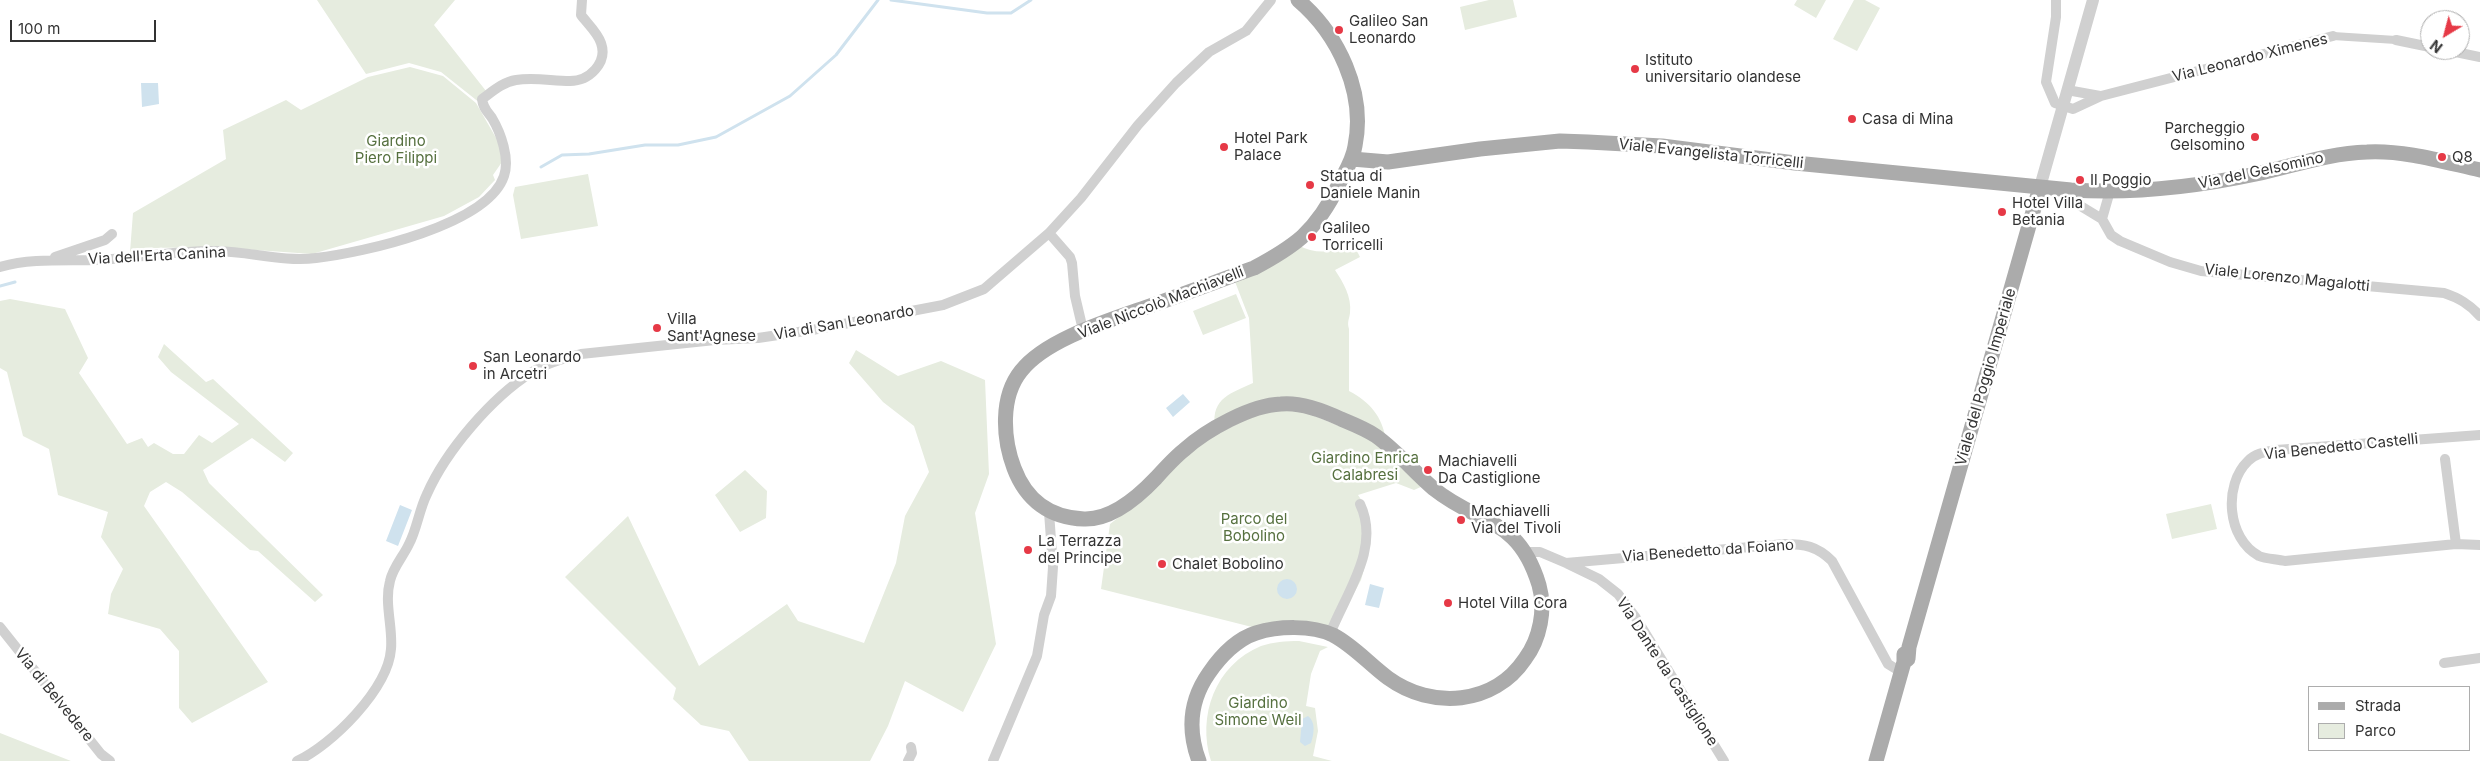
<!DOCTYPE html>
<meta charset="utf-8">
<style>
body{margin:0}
#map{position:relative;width:2480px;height:761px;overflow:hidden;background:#fff;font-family:Inter,sans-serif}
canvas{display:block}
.legend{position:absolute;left:2308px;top:686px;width:162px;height:65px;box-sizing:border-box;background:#fff;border:1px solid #adadad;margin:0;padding:6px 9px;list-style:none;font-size:15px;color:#333}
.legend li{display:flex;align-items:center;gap:10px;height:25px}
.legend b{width:25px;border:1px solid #adadad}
.north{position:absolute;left:2420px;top:10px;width:50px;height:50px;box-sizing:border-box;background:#fff;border:1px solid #adadad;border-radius:50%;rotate:217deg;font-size:14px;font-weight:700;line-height:20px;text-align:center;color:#333}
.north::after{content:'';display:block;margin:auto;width:18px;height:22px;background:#e63946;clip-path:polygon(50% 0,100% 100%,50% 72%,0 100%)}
.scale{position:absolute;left:10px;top:20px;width:146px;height:22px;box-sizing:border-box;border:2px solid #333;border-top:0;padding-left:6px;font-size:15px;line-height:18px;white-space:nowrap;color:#333;-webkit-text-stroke:4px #fff;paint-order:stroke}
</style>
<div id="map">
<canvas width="2480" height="761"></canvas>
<ul class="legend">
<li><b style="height:6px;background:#ababab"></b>Strada</li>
<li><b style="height:14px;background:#e6ecdf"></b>Parco</li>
</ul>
<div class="north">N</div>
<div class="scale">100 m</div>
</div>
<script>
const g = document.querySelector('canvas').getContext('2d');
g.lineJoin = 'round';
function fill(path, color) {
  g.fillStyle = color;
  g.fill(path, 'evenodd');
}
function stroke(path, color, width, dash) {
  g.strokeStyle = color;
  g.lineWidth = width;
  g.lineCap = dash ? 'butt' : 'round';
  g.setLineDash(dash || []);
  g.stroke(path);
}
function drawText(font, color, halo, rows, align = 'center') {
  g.font = font + ' Inter,sans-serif';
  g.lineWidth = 5;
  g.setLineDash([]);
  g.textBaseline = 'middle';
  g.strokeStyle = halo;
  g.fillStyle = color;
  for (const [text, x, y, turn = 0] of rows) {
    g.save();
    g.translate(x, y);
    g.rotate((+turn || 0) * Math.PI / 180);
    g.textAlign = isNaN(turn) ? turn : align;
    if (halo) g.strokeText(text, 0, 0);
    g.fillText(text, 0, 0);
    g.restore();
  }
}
const green = new Path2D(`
 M317,0H455L434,25L490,96L480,103L441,72L409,63L366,74Z
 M1489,0H1513L1517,17L1465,30L1460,7Z
 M1797,0H1826L1816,18L1794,5Z
 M1854,0H1865L1880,8L1857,51L1833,39Z
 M410,67L443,76L476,103L499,143L502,162L493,175L495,180L479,197L444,216L312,254L213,247L152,248L130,252L133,213L226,159L223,130L286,100L301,110L368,77Z
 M588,174L598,226L521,239L513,195L515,187Z
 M1353,243L1360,257L1335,270C1343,282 1352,297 1350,313C1349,320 1347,322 1349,329V391C1370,402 1382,416 1386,440L1288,399L1215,426C1211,398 1232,393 1253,383L1249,318L1234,279L1298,245C1316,255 1334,253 1353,243Z
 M1236,294L1246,318L1203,335L1193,311Z
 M10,299L65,309L88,358L79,373L127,444L142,438L148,447L154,443L173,454H184L199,435L212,443L239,424L171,372L158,357L164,344L206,382L213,379L293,453L285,462L252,438L203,470L209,483L323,595L315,602L258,551L250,550L182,492L166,482L150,492L144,506L268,682L192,723L179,708V651L160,629L108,614L111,594L123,569L101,537L108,512L58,495L49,449L23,436L7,372L0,368V301Z
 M856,350L898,376L941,361L985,380L989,474L975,513L996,644L963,712L905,681L888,726L870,761H749L729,731L701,725L673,699L676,688L565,577L628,516L699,666L787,604L798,621L864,643L896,563L905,516L929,472L914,426L883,402L849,363Z
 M1300,410L1369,438L1423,486L1414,490L1396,483L1358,495L1364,504L1368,555L1361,580L1334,630L1252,627L1101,589L1110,524L1137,503L1196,445L1262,411Z
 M745,470L767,491L766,518L740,532L715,495Z
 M2211,504L2217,529L2172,539L2166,514Z
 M1299,641L1328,647L1320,651L1311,674L1306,706L1315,708L1318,731L1313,756L1332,761H1211C1197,716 1215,665 1261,646C1273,642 1286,641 1299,641Z
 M0,733L71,761H0Z`);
const water = new Path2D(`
 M141,83H158L159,104L142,107Z
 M1183,394L1190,402L1173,417L1166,408Z
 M400,505L412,510L398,546L386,541Z
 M1277 589a10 10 0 1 1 20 0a10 10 0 1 1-20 0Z
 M1370,584L1384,588L1379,608L1365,605Z
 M1308,716C1316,722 1314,734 1311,743L1305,746L1300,742L1302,719Z`);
const stream = new Path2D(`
 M891,0L987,13H1011L1031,0
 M541,167L562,155L589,154L645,145H678L716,137L790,96L836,55L878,0
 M0,286L15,282`);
const pedestrian = new Path2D(`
 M2333,36L2396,40`);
const minor = new Path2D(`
 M2056,0V17L2046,82L2055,103L2073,109L2101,96L2333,36
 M2396,40L2430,47
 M2446,50L2480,57
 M2067,90L2100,96
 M2059,189L2074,202L2102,219L2111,235L2120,241L2170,262L2201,271L2444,293C2459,298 2469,304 2480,316
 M2102,219L2110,191
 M1049,233L1070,257L1072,263L1075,296L1083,330
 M55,257L105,240L112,234
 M0,267C32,258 65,261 98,260C138,258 178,250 218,251C251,252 284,262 316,258C362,253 488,225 504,176C510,159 501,133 492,118C487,111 483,108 482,99C493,91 503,82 516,80C534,77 552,81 570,81C589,81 608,63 601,43C598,33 587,23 581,15L582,0
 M2480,435L2276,450C2266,452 2256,453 2248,461C2223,485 2227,539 2259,556C2266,559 2277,559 2285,561L2456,544L2480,545
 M2445,459L2456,544
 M1525,552H1540L1566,563L1599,579L1618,594L1636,618L1724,761
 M1566,563L1785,544C1804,544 1817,546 1832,561L1888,664L1901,672
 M0,627L101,754L110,761
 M1330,634C1346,593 1381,548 1360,504
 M2444,663L2480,658
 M297,761C332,745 388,689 391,649C393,627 384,603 390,581C393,567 403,557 409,544C417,529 419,510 427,494C446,451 491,398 532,372C547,363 565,358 581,354L715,340L758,338L812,330L943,305L984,289L1049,233L1081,198L1138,125L1176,83L1209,52L1246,31L1271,0
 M908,761L912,753L911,747
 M993,761L1037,656L1044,615L1051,596L1053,567L1049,512`);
const tertiary = new Path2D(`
 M2040,187L2093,0`);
const primary = new Path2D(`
 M1352,159L1388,162L1480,149L1560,141L1588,142L1662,146L1795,163L2071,190C2133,194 2195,187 2256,174C2293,166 2329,153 2367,152C2405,150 2444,162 2480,170
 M1904,662L1908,659L1909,647L2040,187
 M1199,761C1187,729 1190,700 1209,673C1220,657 1237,639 1256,633C1278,626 1312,625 1333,635C1354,646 1369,664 1388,678C1432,710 1494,705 1525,659C1540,639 1546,609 1539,585C1518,516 1480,526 1434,489C1414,472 1397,451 1376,436C1366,429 1353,424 1341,419C1324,411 1300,402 1281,404C1251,405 1206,430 1184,450C1174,458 1165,468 1156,478C1138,497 1112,520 1084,519C1050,518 1026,500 1014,468C1003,439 1000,397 1021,371C1045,340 1107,321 1144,308C1181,295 1218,281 1254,268C1271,259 1287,250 1302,237C1317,223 1330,203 1339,184C1345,172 1353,160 1355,146C1366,92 1338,34 1298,0
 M1876,761L1904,662V654`);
const markers = [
 [1339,30,5,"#e63946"],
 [1635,69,5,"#e63946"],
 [1852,119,5,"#e63946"],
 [2255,137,5,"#e63946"],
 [1224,147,5,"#e63946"],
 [2442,157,5,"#e63946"],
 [2080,180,5,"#e63946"],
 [1310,185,5,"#e63946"],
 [2002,212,5,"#e63946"],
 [1312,237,5,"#e63946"],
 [657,328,5,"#e63946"],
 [473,366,5,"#e63946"],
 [1428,470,5,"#e63946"],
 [1461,520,5,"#e63946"],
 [1028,550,5,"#e63946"],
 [1162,564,5,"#e63946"],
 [1448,603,5,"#e63946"]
];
const poiNames = [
 ["Galileo San",1349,21],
 ["Leonardo",1349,38],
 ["Istituto",1645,60],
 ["universitario olandese",1645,77],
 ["Casa di Mina",1862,119],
 ["Parcheggio",2245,128,"right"],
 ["Gelsomino",2245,145,"right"],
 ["Hotel Park",1234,138],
 ["Palace",1234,155],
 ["Q8",2452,157],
 ["Statua di",1320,176],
 ["Daniele Manin",1320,193],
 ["Il Poggio",2090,180],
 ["Hotel Villa",2012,203],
 ["Betania",2012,220],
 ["Galileo",1322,228],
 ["Torricelli",1322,245],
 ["Villa",667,319],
 ["Sant'Agnese",667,336],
 ["San Leonardo",483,357],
 ["in Arcetri",483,374],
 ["Machiavelli",1438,461],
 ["Da Castiglione",1438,478],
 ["Machiavelli",1471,511],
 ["Via del Tivoli",1471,528],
 ["La Terrazza",1038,541],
 ["del Principe",1038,558],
 ["Chalet Bobolino",1172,564],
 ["Hotel Villa Cora",1458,603]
];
const streetNames = [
 ["Via Leonardo Ximenes",2250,58,-14],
 ["Viale Evangelista Torricelli",1711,154,6],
 ["Via del Gelsomino",2261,171,-12],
 ["Via dell'Erta Canina",157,256,-3],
 ["Viale Lorenzo Magalotti",2287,278,6],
 ["Viale Niccolò Machiavelli",1161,303,-21],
 ["Via di San Leonardo",844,323,-10],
 ["Viale del Poggio Imperiale",1986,377,-74],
 ["Via Benedetto Castelli",2341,447,-6],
 ["Via Benedetto da Foiano",1708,551,-4],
 ["Via Dante da Castiglione",1667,672,57],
 ["Via di Belvedere",54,695,51]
];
const parkNames = [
 ["Giardino",396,141],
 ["Piero Filippi",396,158],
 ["Giardino Enrica",1365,458],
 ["Calabresi",1365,475],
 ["Parco del",1254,519],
 ["Bobolino",1254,536],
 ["Giardino",1258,703],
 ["Simone Weil",1258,720]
];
fill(green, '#e6ecdf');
fill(water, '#cfe2ee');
stroke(stream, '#cfe2ee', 3);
stroke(pedestrian, '#d0d0d0', 8);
stroke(minor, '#d0d0d0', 10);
stroke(tertiary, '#d0d0d0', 12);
stroke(primary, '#ababab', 15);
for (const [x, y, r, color] of markers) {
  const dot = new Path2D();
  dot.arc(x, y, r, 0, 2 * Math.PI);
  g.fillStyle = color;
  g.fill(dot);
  stroke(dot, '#fff', 2);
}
drawText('15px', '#333', '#fff', poiNames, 'left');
drawText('15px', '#333', '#fff', streetNames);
drawText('15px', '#56703f', '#fff', parkNames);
</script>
